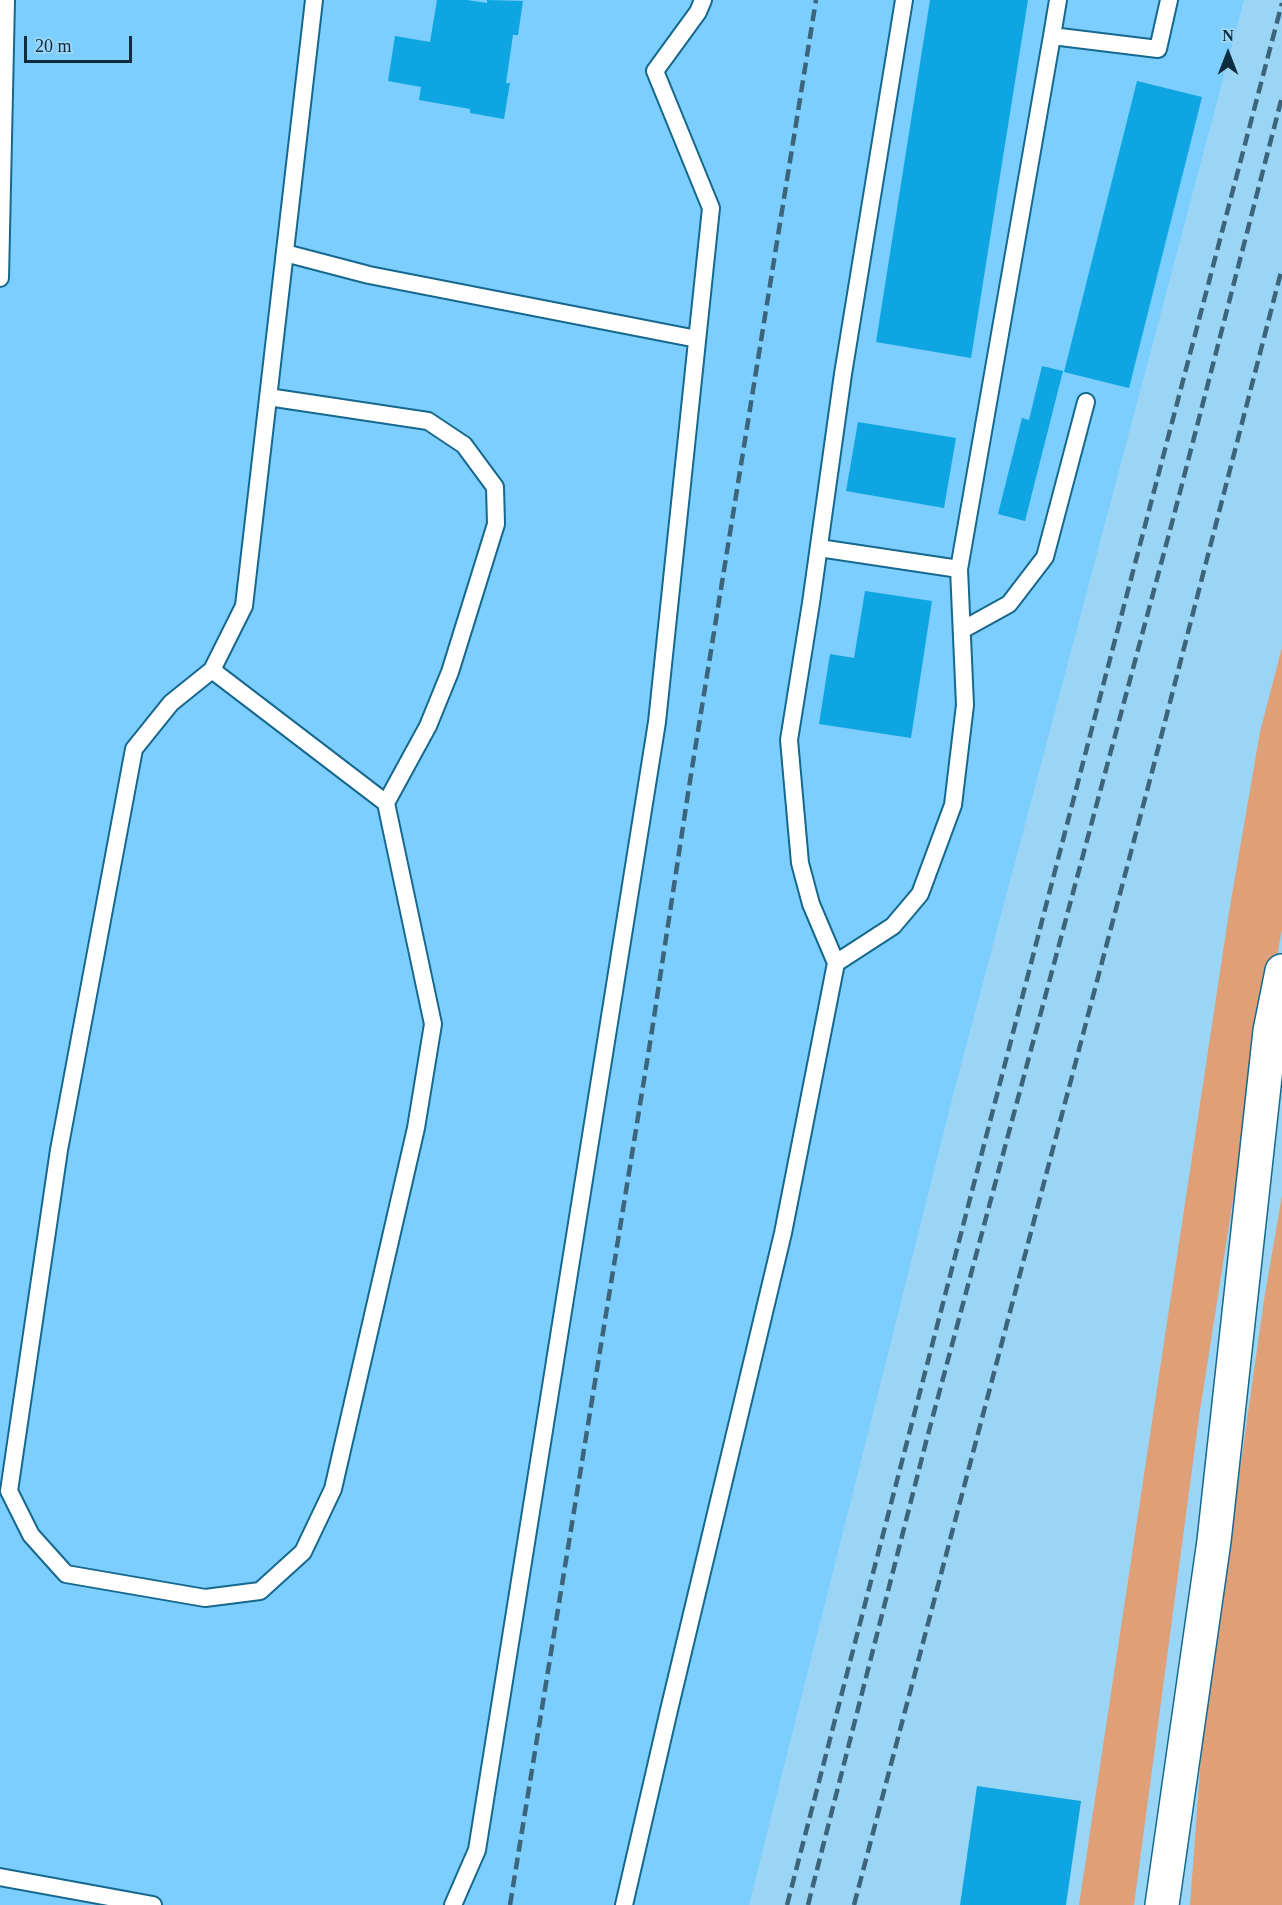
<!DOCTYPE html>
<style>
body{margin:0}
#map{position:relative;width:1282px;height:1905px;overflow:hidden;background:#9bd5f6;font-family:Georgia,serif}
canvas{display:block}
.north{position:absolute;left:1198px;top:24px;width:60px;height:60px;-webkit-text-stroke:4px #9bd5f6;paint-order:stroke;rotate:0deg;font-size:16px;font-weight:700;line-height:24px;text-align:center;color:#0d2c3d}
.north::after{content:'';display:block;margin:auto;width:21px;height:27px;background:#0d2c3d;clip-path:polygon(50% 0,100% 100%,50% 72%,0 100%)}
.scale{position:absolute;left:24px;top:36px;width:108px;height:27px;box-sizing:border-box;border:3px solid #0d2c3d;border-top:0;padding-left:8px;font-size:18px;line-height:21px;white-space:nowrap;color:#0d2c3d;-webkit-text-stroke:4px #9bd5f6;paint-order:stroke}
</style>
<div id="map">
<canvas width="1282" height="1905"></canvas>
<div class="north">N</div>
<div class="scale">20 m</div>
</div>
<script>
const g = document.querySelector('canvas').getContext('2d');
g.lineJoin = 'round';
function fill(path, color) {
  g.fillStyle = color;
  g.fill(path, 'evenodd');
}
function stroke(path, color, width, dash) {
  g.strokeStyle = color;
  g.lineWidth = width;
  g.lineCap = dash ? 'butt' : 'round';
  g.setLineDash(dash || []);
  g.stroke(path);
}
const built = new Path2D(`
 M0,0H1244L952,1099L749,1905H0Z`);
const green = new Path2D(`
 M1282,647V929L1235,1187L1199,1417L1134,1905H1079L1229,912L1260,732Z
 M1282,1195V1905H1190L1203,1730L1264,1300Z`);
const building = new Path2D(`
 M437,0H467L487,3V0L523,1L518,35H513L506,83H510L504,119L470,113V109L419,100L421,87L388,81L395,36L430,42Z
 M930,0H1028L971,358L876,342Z
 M1137,81L1202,97L1129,388L1064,372Z
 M1042,366L1063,371L1025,521L998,514L1022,418L1029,420Z
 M858,422L956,438L944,508L846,491Z
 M865,591L932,601L911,738L819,724L830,654L854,658Z
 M977,1786L1081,1801L1066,1905H960Z`);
const lane = new Path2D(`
 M1052,36L1058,0
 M285,253L369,275L697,339
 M0,278L6,0
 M268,397L428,421L464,445L495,487L496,524L450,672L428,726L386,803L433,1024L416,1128L333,1489L303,1552L260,1591L205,1598L66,1574L31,1535L9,1491L59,1150L134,749L171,703L212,670L244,606L314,0
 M819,548L959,569
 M962,630L1009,604L1045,557L1086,402
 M212,670L386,803
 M836,963L893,926L920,894L953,805L965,705L959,569L1052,36L1158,49L1169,0
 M0,1877L153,1905
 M453,1905L477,1850L657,722L711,208L655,71L698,12L703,0
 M624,1905L669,1710L783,1233L836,963L811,904L800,863L789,740L811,603L843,374L904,0`);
const highway = new Path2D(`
 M1162,1905L1214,1541L1270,1031L1282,971`);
const rail = new Path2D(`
 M510,1905L651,1037L689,787L816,0
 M787,1905L1099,701L1282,3
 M808,1905L926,1442L1173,519L1282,97
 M854,1905L1152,772L1282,268`);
fill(built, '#7bcefd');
fill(green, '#dfa077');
fill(building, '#0ea5e2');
stroke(lane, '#16688d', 20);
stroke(highway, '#16688d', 36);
stroke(lane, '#fff', 16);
stroke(highway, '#fff', 33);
stroke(rail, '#3c647a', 4.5, [12, 6]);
</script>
